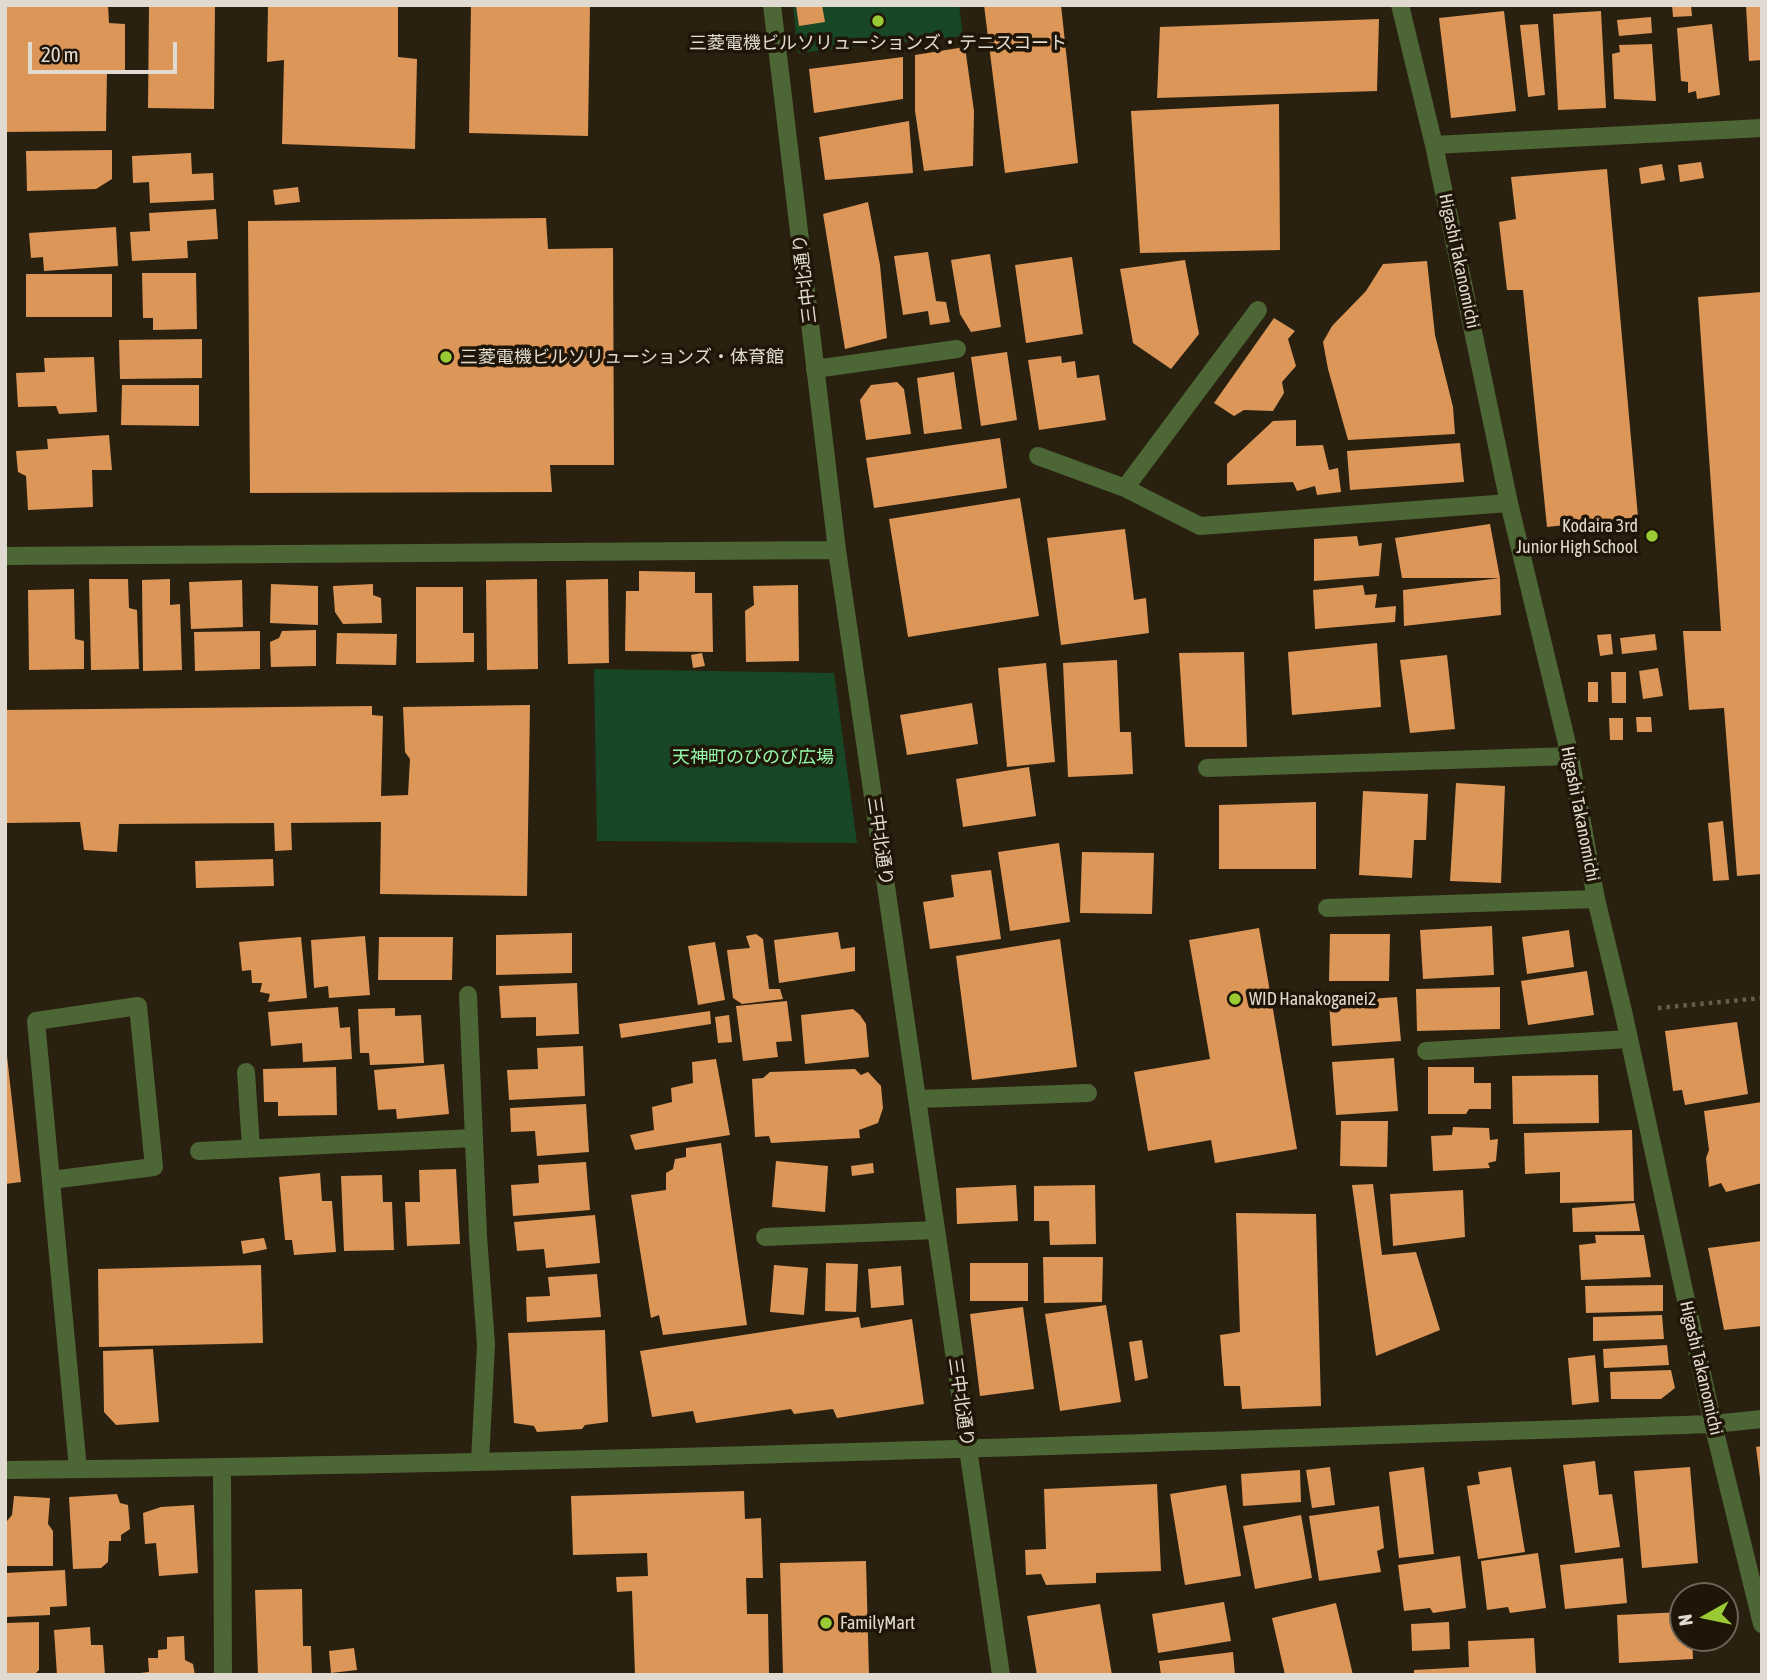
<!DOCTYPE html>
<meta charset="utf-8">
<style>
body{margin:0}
#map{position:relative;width:1767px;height:1680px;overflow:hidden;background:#2a2010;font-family:"Asap Condensed",sans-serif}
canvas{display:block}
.frame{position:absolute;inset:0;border:7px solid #e1dad0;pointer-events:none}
.north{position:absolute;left:1669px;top:1582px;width:70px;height:70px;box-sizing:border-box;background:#201607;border:2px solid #6d6457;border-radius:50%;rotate:261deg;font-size:19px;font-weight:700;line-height:28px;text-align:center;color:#e1dad0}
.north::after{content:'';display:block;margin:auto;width:24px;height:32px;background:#9acb35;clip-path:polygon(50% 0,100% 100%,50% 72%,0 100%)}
.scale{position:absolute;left:28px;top:42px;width:149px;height:32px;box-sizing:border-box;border:4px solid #e1dad0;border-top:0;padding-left:9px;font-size:21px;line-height:24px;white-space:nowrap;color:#e1dad0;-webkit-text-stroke:5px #201607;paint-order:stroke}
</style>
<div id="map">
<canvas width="1767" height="1680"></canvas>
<div class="frame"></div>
<div class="north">N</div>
<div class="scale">20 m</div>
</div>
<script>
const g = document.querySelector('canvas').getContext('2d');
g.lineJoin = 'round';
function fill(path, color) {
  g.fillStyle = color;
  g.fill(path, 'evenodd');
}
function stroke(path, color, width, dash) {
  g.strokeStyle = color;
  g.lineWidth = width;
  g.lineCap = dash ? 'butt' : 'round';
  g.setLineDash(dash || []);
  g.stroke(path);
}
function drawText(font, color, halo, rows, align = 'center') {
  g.font = font + ' "Asap Condensed","Noto Sans JP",sans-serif';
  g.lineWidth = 7;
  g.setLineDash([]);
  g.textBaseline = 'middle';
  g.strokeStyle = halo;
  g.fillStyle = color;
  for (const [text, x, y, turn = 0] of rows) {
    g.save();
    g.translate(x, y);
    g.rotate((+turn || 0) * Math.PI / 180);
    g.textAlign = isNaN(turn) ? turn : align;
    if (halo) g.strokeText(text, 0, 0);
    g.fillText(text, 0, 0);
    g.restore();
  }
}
const green = new Path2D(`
 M793,5H959L963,36L798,53Z
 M594,669L834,673L857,843L597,841Z`);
const building = new Path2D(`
 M5,5H108L109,23L125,24V70H107L106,131L5,132Z
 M149,5H215L214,109L148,108Z
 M268,5H398V57L417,59L415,149L282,144L284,60L267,62Z
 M471,5H590L588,136L469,133Z
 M796,5H822L825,22L799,26Z
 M984,5H1061L1078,163L1005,173Z
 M1672,5H1691L1692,16L1673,17Z
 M1746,5H1762V60L1749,61Z
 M1504,11L1516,111L1451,118L1439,18Z
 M1601,11L1606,108L1558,110L1553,14Z
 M1651,17L1652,33L1619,36L1617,20Z
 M1379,19L1377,91L1157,98L1160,27Z
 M1538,24L1545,95L1528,97L1520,25Z
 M1712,24L1720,95L1697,99L1696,91L1688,93V82L1681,81L1677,28Z
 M1652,44L1656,101L1614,99L1612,54L1620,52L1619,45Z
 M965,47L974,111L973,166L924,171L915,111V55Z
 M903,57V99L814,113L809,69Z
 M1279,104L1280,250L1140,253L1131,111Z
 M909,121L913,173L825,180L819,137Z
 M112,150V179L96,189L27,191L26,151Z
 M191,153L192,174L213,173L214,200L150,203L149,182L133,183L132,156Z
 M1701,162L1704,178L1680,182L1678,165Z
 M1662,164L1665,180L1641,184L1639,168Z
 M1607,169L1638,517L1547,527L1523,290H1507L1499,222L1516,219L1511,177Z
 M298,187L300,202L275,205L273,190Z
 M868,202L880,265L887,338L845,349L823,214Z
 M216,209L218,239L187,241L188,258L132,261L130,232L150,231L149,213Z
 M546,218L548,249L613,248L614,465H550L552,492L250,493L248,221Z
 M116,227L118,266L44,271L43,257L31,258L29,233Z
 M928,252L936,301L946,302L950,322L930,325L928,311L903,315L894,256Z
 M990,254L1001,327L971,332L960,314L951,260Z
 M1072,257L1083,334L1026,343L1015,265Z
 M1185,260L1199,334L1171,369L1133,343L1120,269Z
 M1427,261L1435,335L1453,407L1455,434L1348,440L1328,369L1323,342L1332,326L1366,291L1383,264Z
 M142,273H196L197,329L153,330V318H143Z
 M26,274H112V317H26Z
 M1762,292V874L1737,876L1724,708L1689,710L1683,631H1721L1698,297Z
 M1274,318L1295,331L1288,339L1296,366L1282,382L1284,393L1273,411L1244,410L1234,416L1214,403Z
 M202,339V378L120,379L119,340Z
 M1007,352L1017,420L981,426L971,357Z
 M1061,356L1062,363L1075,361L1077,378L1099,375L1106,420L1039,430L1028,360Z
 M94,357L97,412L59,414L56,406L18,407L16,373L45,372L44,358Z
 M954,372L962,429L924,434L917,378Z
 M897,382L904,389L911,434L866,440L860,400L871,385Z
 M122,385H199V426L121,425Z
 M1296,420V446L1323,445L1329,470L1338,468L1341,492L1317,495L1315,486L1297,491L1293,482L1227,485V464L1273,421Z
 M109,435L112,470H92L93,507L28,510L26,476L18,472L16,451L48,449L47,439Z
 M1000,438L1007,488L874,508L866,458Z
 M1460,443L1464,482L1350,490L1347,451Z
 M1020,498L1039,616L908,637L889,519Z
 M1490,524L1500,578L1501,615L1404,626L1403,590L1500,578H1402L1395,538Z
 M1125,529L1134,600L1146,598L1149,633L1061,645L1047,538Z
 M1357,536L1359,546L1382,543L1379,576L1314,581V539Z
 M639,571L695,572V593H712L713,652L625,651L626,591H639Z
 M89,579H128L129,608L137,610L139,669L91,670Z
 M170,579V605L180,604L182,670L143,671L142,580Z
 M537,579L538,669L487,670L486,580Z
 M608,579L609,663L568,664L566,580Z
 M242,580L243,627L191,629L189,582Z
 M271,584L318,586V625L270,623Z
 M373,584V595L381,598L382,623L343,624L335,612L333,586Z
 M798,585L799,661L746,662L745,611L754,605L753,586Z
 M1363,585L1365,595L1377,594L1375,608L1396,606L1395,622L1315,629L1313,590Z
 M416,587H463V633H474V662L416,663Z
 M74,589L75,639L84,641V669L29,670L28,590Z
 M316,630V666L271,667L270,642L279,638L282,631Z
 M260,631V669L195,671L194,632Z
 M337,633L397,634L396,665L336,664Z
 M1611,634L1613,654L1600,656L1597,635Z
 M1655,634L1657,650L1622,654L1620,638Z
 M1377,643L1381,707L1292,715L1288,652Z
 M1244,652L1247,747H1185L1179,653Z
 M702,653L705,666L693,668L691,655Z
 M1447,655L1455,729L1410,733L1400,660Z
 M1117,660L1120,732H1131L1133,774L1068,777L1063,663Z
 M1046,663L1055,762L1007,767L998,668Z
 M1658,668L1663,696L1643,699L1639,671Z
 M1611,672H1626V703H1612Z
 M1588,682H1598V702H1588Z
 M972,703L978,744L907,755L900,715Z
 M530,705L527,896L380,894L381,822L291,823L292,850L275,851L274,823L119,824L117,852L84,850L80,822L5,823V710L372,706V715L383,716L381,796L408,795L410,759L405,752L403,707Z
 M1636,717H1651L1652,732H1637Z
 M1609,718H1623V740H1610Z
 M1029,767L1036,816L963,827L956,779Z
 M1456,783L1505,786L1501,883L1450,881Z
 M1363,791L1428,794L1426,840H1414L1412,878L1359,875Z
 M1316,802V869H1219V805Z
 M1723,821L1729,880L1713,881L1708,823Z
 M1059,843L1070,922L1010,931L998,852Z
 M1082,852L1154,853L1152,914L1080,913Z
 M273,859L274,886L196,888L195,861Z
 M991,870L1001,939L930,949L923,902L954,897L951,875Z
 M1492,926L1494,975L1423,979L1420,930Z
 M1259,928L1297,1149L1215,1163L1211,1140L1148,1151L1134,1072L1210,1059L1189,940Z
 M1569,930L1574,967L1527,974L1522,937Z
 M838,932L841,949L855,947V971L779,983L774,940Z
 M572,933V973L496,975V935Z
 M756,934L763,939L769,989H780L783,999L742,1004L733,998L727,950L750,948L746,936Z
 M1330,934H1390L1389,981H1329Z
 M365,936L370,995L329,998L328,986L314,988L311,940Z
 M301,937L307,998L268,1002L270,994L260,992L262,983H252L251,970L242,971L239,942Z
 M379,937H453L452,980H378Z
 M1060,939L1077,1067L972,1080L956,956Z
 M715,942L725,1000L698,1005L688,946Z
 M1587,971L1594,1015L1528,1025L1521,981Z
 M577,983L579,1034L536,1036V1017L501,1018L499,986Z
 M1500,987V1029L1417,1031L1416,989Z
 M1397,997L1401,1041L1332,1046L1329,1002Z
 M787,1001L792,1041L776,1042L778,1057L743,1061L736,1006Z
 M338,1007L340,1028L350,1027L352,1059L303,1062L302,1043L271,1046L268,1012Z
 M395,1008V1016L421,1015L424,1063L370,1065L369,1053H360L358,1009Z
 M853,1009L860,1015L866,1024L869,1057L805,1064L801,1015Z
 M710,1011L711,1024L621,1038L619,1024Z
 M729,1015L732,1042L718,1043L715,1017Z
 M1737,1022L1748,1094L1685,1105L1682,1090L1673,1091L1665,1031Z
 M583,1046L585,1096L509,1100L507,1070L538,1069L537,1048Z
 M5,1056H7L21,1182L5,1184Z
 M1394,1058L1398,1111L1336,1115L1332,1062Z
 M716,1059L730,1135L635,1150L630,1135L654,1130L652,1107L672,1102L671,1088L693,1083L692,1062Z
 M444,1064L449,1114L397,1119L396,1109L378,1110L374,1070Z
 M336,1067L337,1115L278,1116V1102H264L263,1069Z
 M1428,1067H1474V1083H1491V1109H1469L1466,1114H1428Z
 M855,1069L861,1075L868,1072L881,1086L883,1108L878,1123L859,1130L860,1138L771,1143L769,1136L755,1137L752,1079L763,1078L770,1072Z
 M1598,1075L1599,1123L1513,1124L1512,1076Z
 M1762,1102V1183L1726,1192L1721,1183L1709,1187L1706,1158L1709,1150L1704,1111Z
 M586,1104L589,1152L537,1156L535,1131L511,1132L510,1108Z
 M1341,1121H1388L1387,1167L1340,1166Z
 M1453,1127L1489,1128L1490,1140L1498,1139L1496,1161L1488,1163L1490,1168L1433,1171L1431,1136L1452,1135Z
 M1632,1130L1634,1201L1560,1203V1172L1525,1174L1524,1133Z
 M721,1143L747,1325L663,1335L659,1315L651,1318L631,1195L666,1190V1173L673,1169L675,1159L686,1157V1148Z
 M776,1161L828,1166L825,1212L772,1207Z
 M586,1162L590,1210L513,1216L511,1185L539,1183L538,1165Z
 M873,1163L874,1173L852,1176L851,1166Z
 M456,1169L460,1244L407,1246L405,1202H420L419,1170Z
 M320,1173L322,1201H332L336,1252L294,1255L292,1240H285L279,1177Z
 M382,1175L383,1202H392L394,1250L344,1251L341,1176Z
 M1373,1184L1382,1255L1416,1252L1440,1330L1376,1356L1352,1185Z
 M1016,1185L1018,1221L957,1224L956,1188Z
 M1095,1185L1096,1244L1050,1245L1049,1221H1034V1186Z
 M1463,1190L1465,1237L1393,1246L1390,1194Z
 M1635,1203L1640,1231L1573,1232L1572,1208Z
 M1236,1213L1316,1214L1321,1406L1242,1409L1240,1386H1224L1220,1335L1240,1332Z
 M595,1215L600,1263L546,1268L544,1249L517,1251L514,1222Z
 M1595,1235H1644L1651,1277L1581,1280L1579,1245L1596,1243Z
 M264,1238L267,1249L243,1254L241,1241Z
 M1762,1241V1326L1724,1330L1708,1248Z
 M1043,1257H1103L1102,1302L1044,1303Z
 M826,1263L858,1264L856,1312L825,1311Z
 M970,1263H1028V1301H970Z
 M261,1265L263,1343L99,1347L98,1269Z
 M774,1265L808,1268L804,1315L770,1312Z
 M901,1266L904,1305L871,1308L868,1269Z
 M597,1274L601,1317L527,1322L526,1297L550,1296L548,1277Z
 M1663,1285V1311L1586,1313L1585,1286Z
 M1106,1305L1121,1402L1060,1411L1045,1314Z
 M1023,1307L1034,1389L980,1396L970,1314Z
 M1662,1315L1664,1339L1593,1341V1317Z
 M859,1317L861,1328L912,1319L924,1404L837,1418L833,1409L794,1414L791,1409L696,1423L693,1411L652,1417L640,1351Z
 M605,1330L608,1422L585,1425L582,1429L537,1432L534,1426L514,1423L508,1333Z
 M1142,1340L1148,1378L1135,1381L1129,1342Z
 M1667,1345L1669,1365L1604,1368L1603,1349Z
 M153,1349L159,1422L116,1425L104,1412L103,1351Z
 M1595,1355L1599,1402L1572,1405L1568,1358Z
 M1671,1370L1675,1388L1661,1399H1611L1610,1372Z
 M1762,1446V1478H1760L1756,1447Z
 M1595,1461L1599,1495L1612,1494L1620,1547L1575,1553L1563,1465Z
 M1330,1467L1335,1505L1312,1508L1306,1470Z
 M1424,1467L1434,1554L1399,1558L1389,1472Z
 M1511,1467L1525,1552L1478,1559L1467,1486L1480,1484L1478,1472Z
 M1690,1467L1698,1563L1642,1568L1634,1471Z
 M1300,1470L1301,1502L1243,1506L1241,1474Z
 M1157,1484L1161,1571L1096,1573V1583L1046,1585L1041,1574L1026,1575L1025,1550L1046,1549L1044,1489Z
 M1226,1485L1241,1576L1185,1585L1170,1494Z
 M744,1491L745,1519L761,1518L763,1578H746L747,1614H768L769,1674L635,1675L632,1591L617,1592L616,1577L648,1576L647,1553L573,1555L571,1496Z
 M117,1494L120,1503L128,1505L130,1529L121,1535V1541H109L108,1562L101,1568L73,1569L69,1497Z
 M14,1496L50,1498L48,1524L53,1531V1566H5L7,1521L12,1515Z
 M194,1505L198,1573L159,1576L156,1543L145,1544L143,1513L161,1507Z
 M1379,1506L1384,1548L1377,1551L1381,1572L1319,1581L1309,1516Z
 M1301,1515L1312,1578L1255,1589L1243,1526Z
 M1538,1553L1546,1608L1510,1613L1508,1607L1487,1610L1481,1561Z
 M1460,1556L1466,1608L1433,1613L1430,1608L1404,1611L1398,1565Z
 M1623,1558L1627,1603L1565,1609L1560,1565Z
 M866,1561L869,1675H783L780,1563Z
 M65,1570L67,1606L50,1607V1615L5,1617V1573Z
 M302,1589L303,1646H311L312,1675H258L255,1590Z
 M1224,1602L1231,1641L1158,1653L1152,1614Z
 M1336,1603L1353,1675H1285L1272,1618Z
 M1100,1604L1112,1675H1037L1027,1616Z
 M1683,1612V1638H1692L1693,1659L1619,1663L1617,1615Z
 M39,1622V1670L34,1675H5V1623Z
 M1449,1622L1450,1649L1412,1651L1411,1624Z
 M90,1627L91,1645H103L105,1675H57L54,1630Z
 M184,1636L185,1660L193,1664L195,1675H141L140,1673L149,1672L148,1658H158V1650L167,1649V1637Z
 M1534,1638L1536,1673H1517L1518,1675H1414V1670L1469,1667L1468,1641Z
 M354,1648L357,1670L331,1673L329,1651Z
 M1233,1652L1235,1675H1161L1159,1661Z`);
const path = new Path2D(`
 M1658,1008L1762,998`);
const lane = new Path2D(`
 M815,369L957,349
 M1038,456L1125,488L1200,526L1509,503
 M1125,488L1258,310
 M1207,768L1570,756
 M1327,908L1596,899
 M468,995L478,1236L486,1345L480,1461
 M1426,1051L1629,1039
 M246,1072L251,1148
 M918,1099L1088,1093
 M199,1151L474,1138
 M51,1180L154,1167L138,1006L36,1021L78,1469
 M765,1237L936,1230`);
const street = new Path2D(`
 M772,5L837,550L1001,1675
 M1400,5L1434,145L1509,503L1570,756L1596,899L1623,1011L1713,1424L1762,1624
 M1434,145L1762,128
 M5,556L837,550
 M222,1468L223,1675
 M5,1470C575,1464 1144,1443 1713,1424L1762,1419`);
const markers = [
 [878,21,7,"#9acb35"],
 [446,357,7,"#9acb35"],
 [1652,536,7,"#9acb35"],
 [1235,999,7,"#9acb35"],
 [826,1623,7,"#9acb35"]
];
const poiNames = [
 ["三菱電機ビルソリューションズ・テニスコート",878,43,"center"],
 ["三菱電機ビルソリューションズ・体育館",460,357],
 ["Kodaira 3rd",1638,526,"right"],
 ["Junior High School",1638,547,"right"],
 ["WID Hanakoganei2",1249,999],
 ["FamilyMart",840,1623]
];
const streetNames = [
 ["Higashi Takanomichi",1459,261,78],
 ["三中北通り",805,279,-97],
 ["Higashi Takanomichi",1580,814,79],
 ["三中北通り",880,841,82],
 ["Higashi Takanomichi",1701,1368,77],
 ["三中北通り",961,1402,82]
];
const parkNames = [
 ["天神町のびのび広場",753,757]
];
fill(green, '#174724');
fill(building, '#dc9658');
stroke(path, '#665d4f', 4.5, [3.5, 5]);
stroke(lane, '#4c6636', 18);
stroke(street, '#4c6636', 18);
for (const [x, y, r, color] of markers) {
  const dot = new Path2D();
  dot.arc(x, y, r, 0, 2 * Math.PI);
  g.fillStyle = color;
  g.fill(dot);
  stroke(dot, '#201607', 2.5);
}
drawText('18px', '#e1dad0', '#201607', poiNames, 'left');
drawText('18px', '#e1dad0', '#201607', streetNames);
drawText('18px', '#93f9a9', '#201607', parkNames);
</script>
